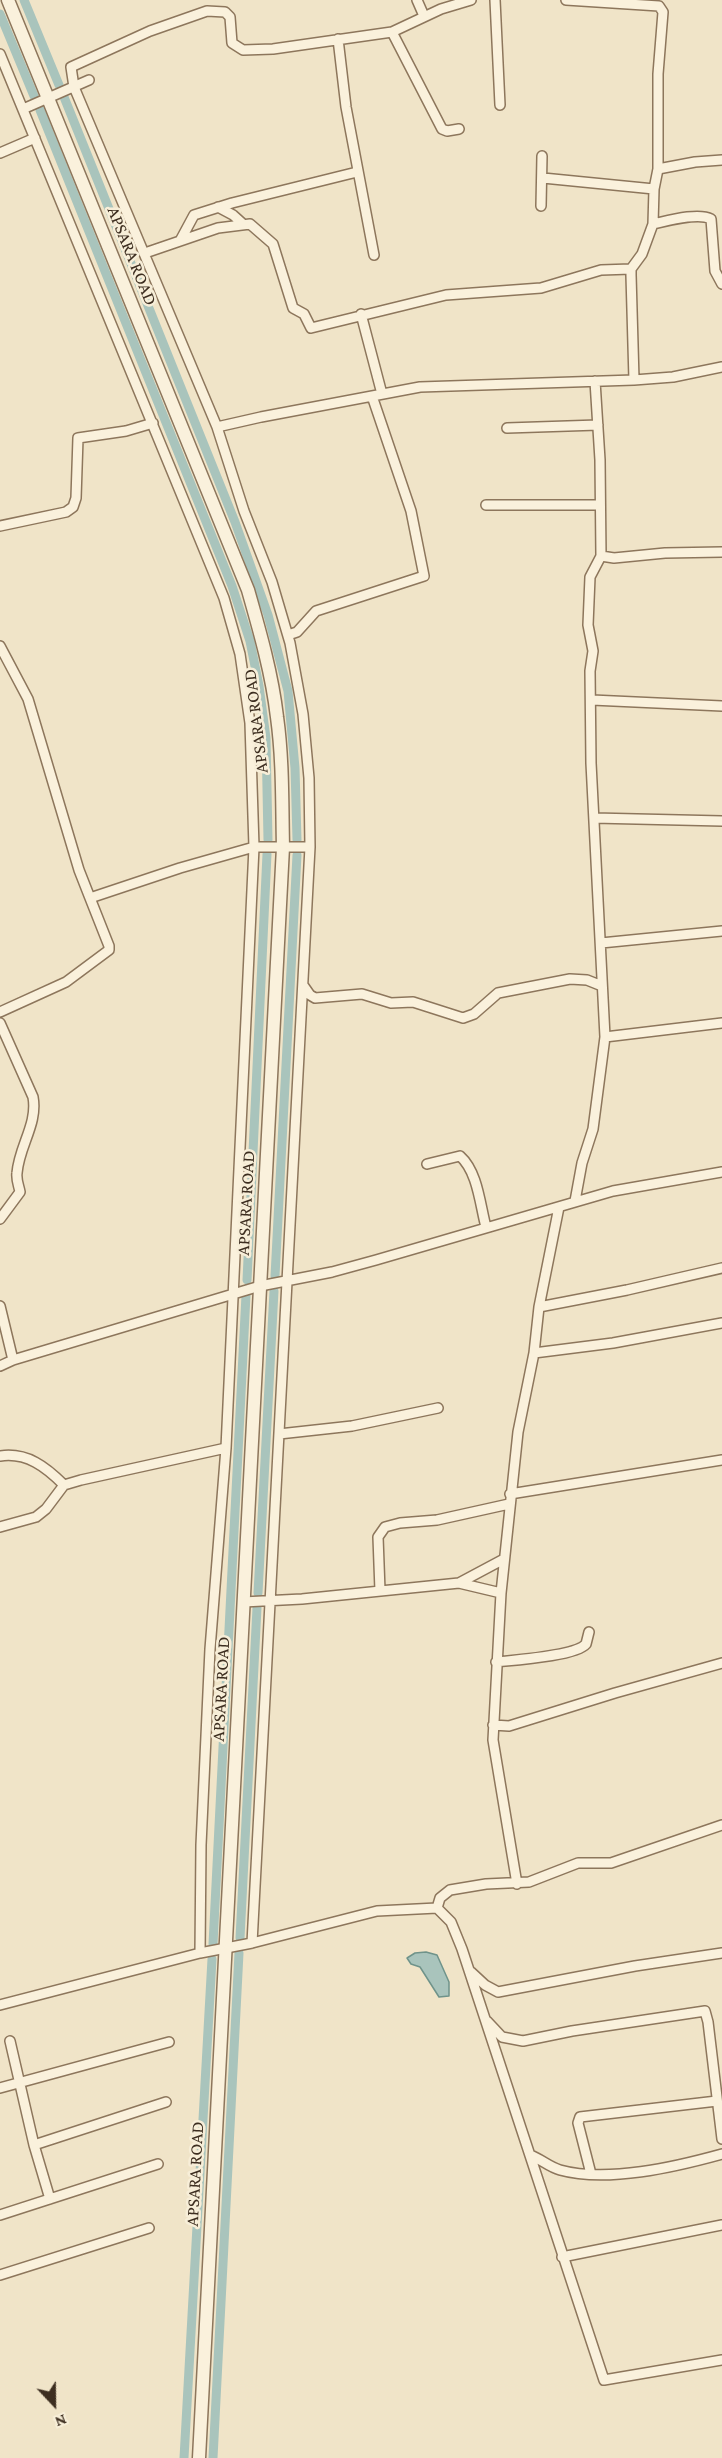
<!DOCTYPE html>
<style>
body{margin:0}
#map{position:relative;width:722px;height:2458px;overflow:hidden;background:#f0e4c8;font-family:"Crimson Pro",serif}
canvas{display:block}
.north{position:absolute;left:24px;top:2374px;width:60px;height:60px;-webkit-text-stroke:4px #f7eed8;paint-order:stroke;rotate:158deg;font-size:16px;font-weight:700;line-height:24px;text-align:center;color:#3d2e20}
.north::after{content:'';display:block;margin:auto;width:21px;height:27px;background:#3d2e20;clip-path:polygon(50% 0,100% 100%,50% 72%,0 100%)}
</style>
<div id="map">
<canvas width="722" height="2458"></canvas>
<div class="north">N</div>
</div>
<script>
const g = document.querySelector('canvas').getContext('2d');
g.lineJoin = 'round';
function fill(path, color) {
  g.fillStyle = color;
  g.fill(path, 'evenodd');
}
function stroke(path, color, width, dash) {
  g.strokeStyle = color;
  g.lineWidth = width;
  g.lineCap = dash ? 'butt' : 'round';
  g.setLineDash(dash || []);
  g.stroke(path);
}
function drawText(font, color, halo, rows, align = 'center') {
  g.font = font + ' "Crimson Pro",serif';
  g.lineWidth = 5;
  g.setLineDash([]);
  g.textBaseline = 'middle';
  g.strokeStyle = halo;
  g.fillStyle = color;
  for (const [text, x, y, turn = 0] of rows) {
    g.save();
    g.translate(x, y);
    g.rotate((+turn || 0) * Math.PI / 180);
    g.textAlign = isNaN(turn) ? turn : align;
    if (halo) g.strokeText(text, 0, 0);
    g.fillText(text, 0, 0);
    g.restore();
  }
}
const water = new Path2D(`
 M426,1952L437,1955L449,1982V1996L439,1997L420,1967L411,1964L407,1958L415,1953Z`);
const canal = new Path2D(`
 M24,0L59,85
 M0,14L34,96
 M64,97L235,522L268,615L288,691L295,768L297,840
 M40,110L232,586L250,641L259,686L266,738L268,840
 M275,1276L297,855
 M247,1280L267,854
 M258,1593L274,1291
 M240,1938L257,1608
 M213,1944L246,1295
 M184,2458L212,1959
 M213,2458L239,1953`);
const minor = new Path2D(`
 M417,0L424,16
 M495,0L500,105
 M566,0L659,6L663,12L658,74V169L654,189L653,224L642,254L631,269V275L634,380
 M392,32L442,129L447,131L459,129
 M338,39L346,107L374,255
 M0,54L224,598L240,654L250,723L254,847L226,1448L210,1649L201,1845L200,1953
 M23,109L89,80
 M0,153L35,138
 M658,169L695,162L722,160
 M543,178L654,189
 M541,206L542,156
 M218,207L233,215L243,224
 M653,224C667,221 698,212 711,219L715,271L722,284
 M180,241L194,215L232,203L357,172
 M145,253L218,228L250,224L273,244L293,308L304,314L311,328L446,295L541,288L601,270L631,269
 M361,314L382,394
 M217,427L261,417L420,387L634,380L673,377L722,367
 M507,428L598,425
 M486,505H600
 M0,526L66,512L73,507L76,498L78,438L126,431L153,423
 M601,556L614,558L665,553L722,552
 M288,635L297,632L316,611L424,576L411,511L372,396
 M0,646L28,699L79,870L90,898
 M592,700L722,706
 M594,818L722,821
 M601,943L722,931
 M303,985L310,995L315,998L362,994L391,1003L413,1002L463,1018L474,1014L498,993L570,979L587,980L602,986
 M0,1012L66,982L109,950V946L90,898L180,868L254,847H310
 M0,1023L33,1097C38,1124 19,1146 17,1173C16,1180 19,1186 20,1192L0,1219
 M605,1037L722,1023
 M427,1164L460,1156C478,1172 480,1205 486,1227
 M575,1201L582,1163L593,1129L605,1037L591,763L590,671L593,651L588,625L590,577L601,556L600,460L595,381
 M0,1306L13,1360
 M539,1307L627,1290L722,1268
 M534,1353L613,1343L722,1323
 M0,1366L13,1360L260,1286L332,1272L376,1260L613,1191L722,1172
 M279,1434L352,1426L438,1408
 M0,1456C27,1452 46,1467 64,1485
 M510,1494L722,1460
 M0,1527L36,1517L46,1509L64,1485L81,1480L226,1448
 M459,1583L504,1559
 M380,1591L378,1537L385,1527L400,1523L437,1520L509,1504
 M243,1602L302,1599L459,1583L501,1593
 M496,1662C515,1660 576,1656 586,1644L589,1632
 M493,1725L509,1726L615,1693L722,1663
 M517,1884L493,1740L501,1593L518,1432L534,1353L539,1307L559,1207
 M437,1908L440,1898L450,1890L486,1884L529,1882L578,1863H611L722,1825
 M252,1943L310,847L309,778L303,714L290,643L272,582L244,511L217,427L74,87L71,67L150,31L207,11L225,12L230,17L232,43L243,50L273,49L392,32L441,9L471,0
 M471,1972L485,1985L498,1992L635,1966L722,1953
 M0,2005L200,1953L252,1943L377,1911L437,1908L451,1922L462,1949L604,2380L722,2360
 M487,2021L502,2037L523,2041L572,2031L705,2011L708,2022L722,2139
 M10,2041L34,2145L50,2199
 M0,2088L169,2042
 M34,2145L166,2102
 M530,2155C541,2159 549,2167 560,2170C607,2183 675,2167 722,2154
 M591,2174L578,2123L580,2117L717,2101
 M0,2215L158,2164
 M562,2257L722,2225
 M0,2275L149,2228`);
const tertiary = new Path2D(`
 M8,0L248,590C260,632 272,674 277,717C283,760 282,804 283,847L199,2458`);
const streetNames = [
 ["APSARA ROAD",132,256,68],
 ["APSARA ROAD",256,721,-97],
 ["APSARA ROAD",246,1203,-87],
 ["APSARA ROAD",221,1689,-87],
 ["APSARA ROAD",195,2174,-87]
];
fill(water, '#a9c4bc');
stroke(water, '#6f938a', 1.5);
stroke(canal, '#a9c4bc', 9);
stroke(minor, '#8d765c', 12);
stroke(tertiary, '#8d765c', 15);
stroke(minor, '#faf1dc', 9);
stroke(tertiary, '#faf1dc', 12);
drawText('18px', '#3d2e20', '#f7eed8', streetNames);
</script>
